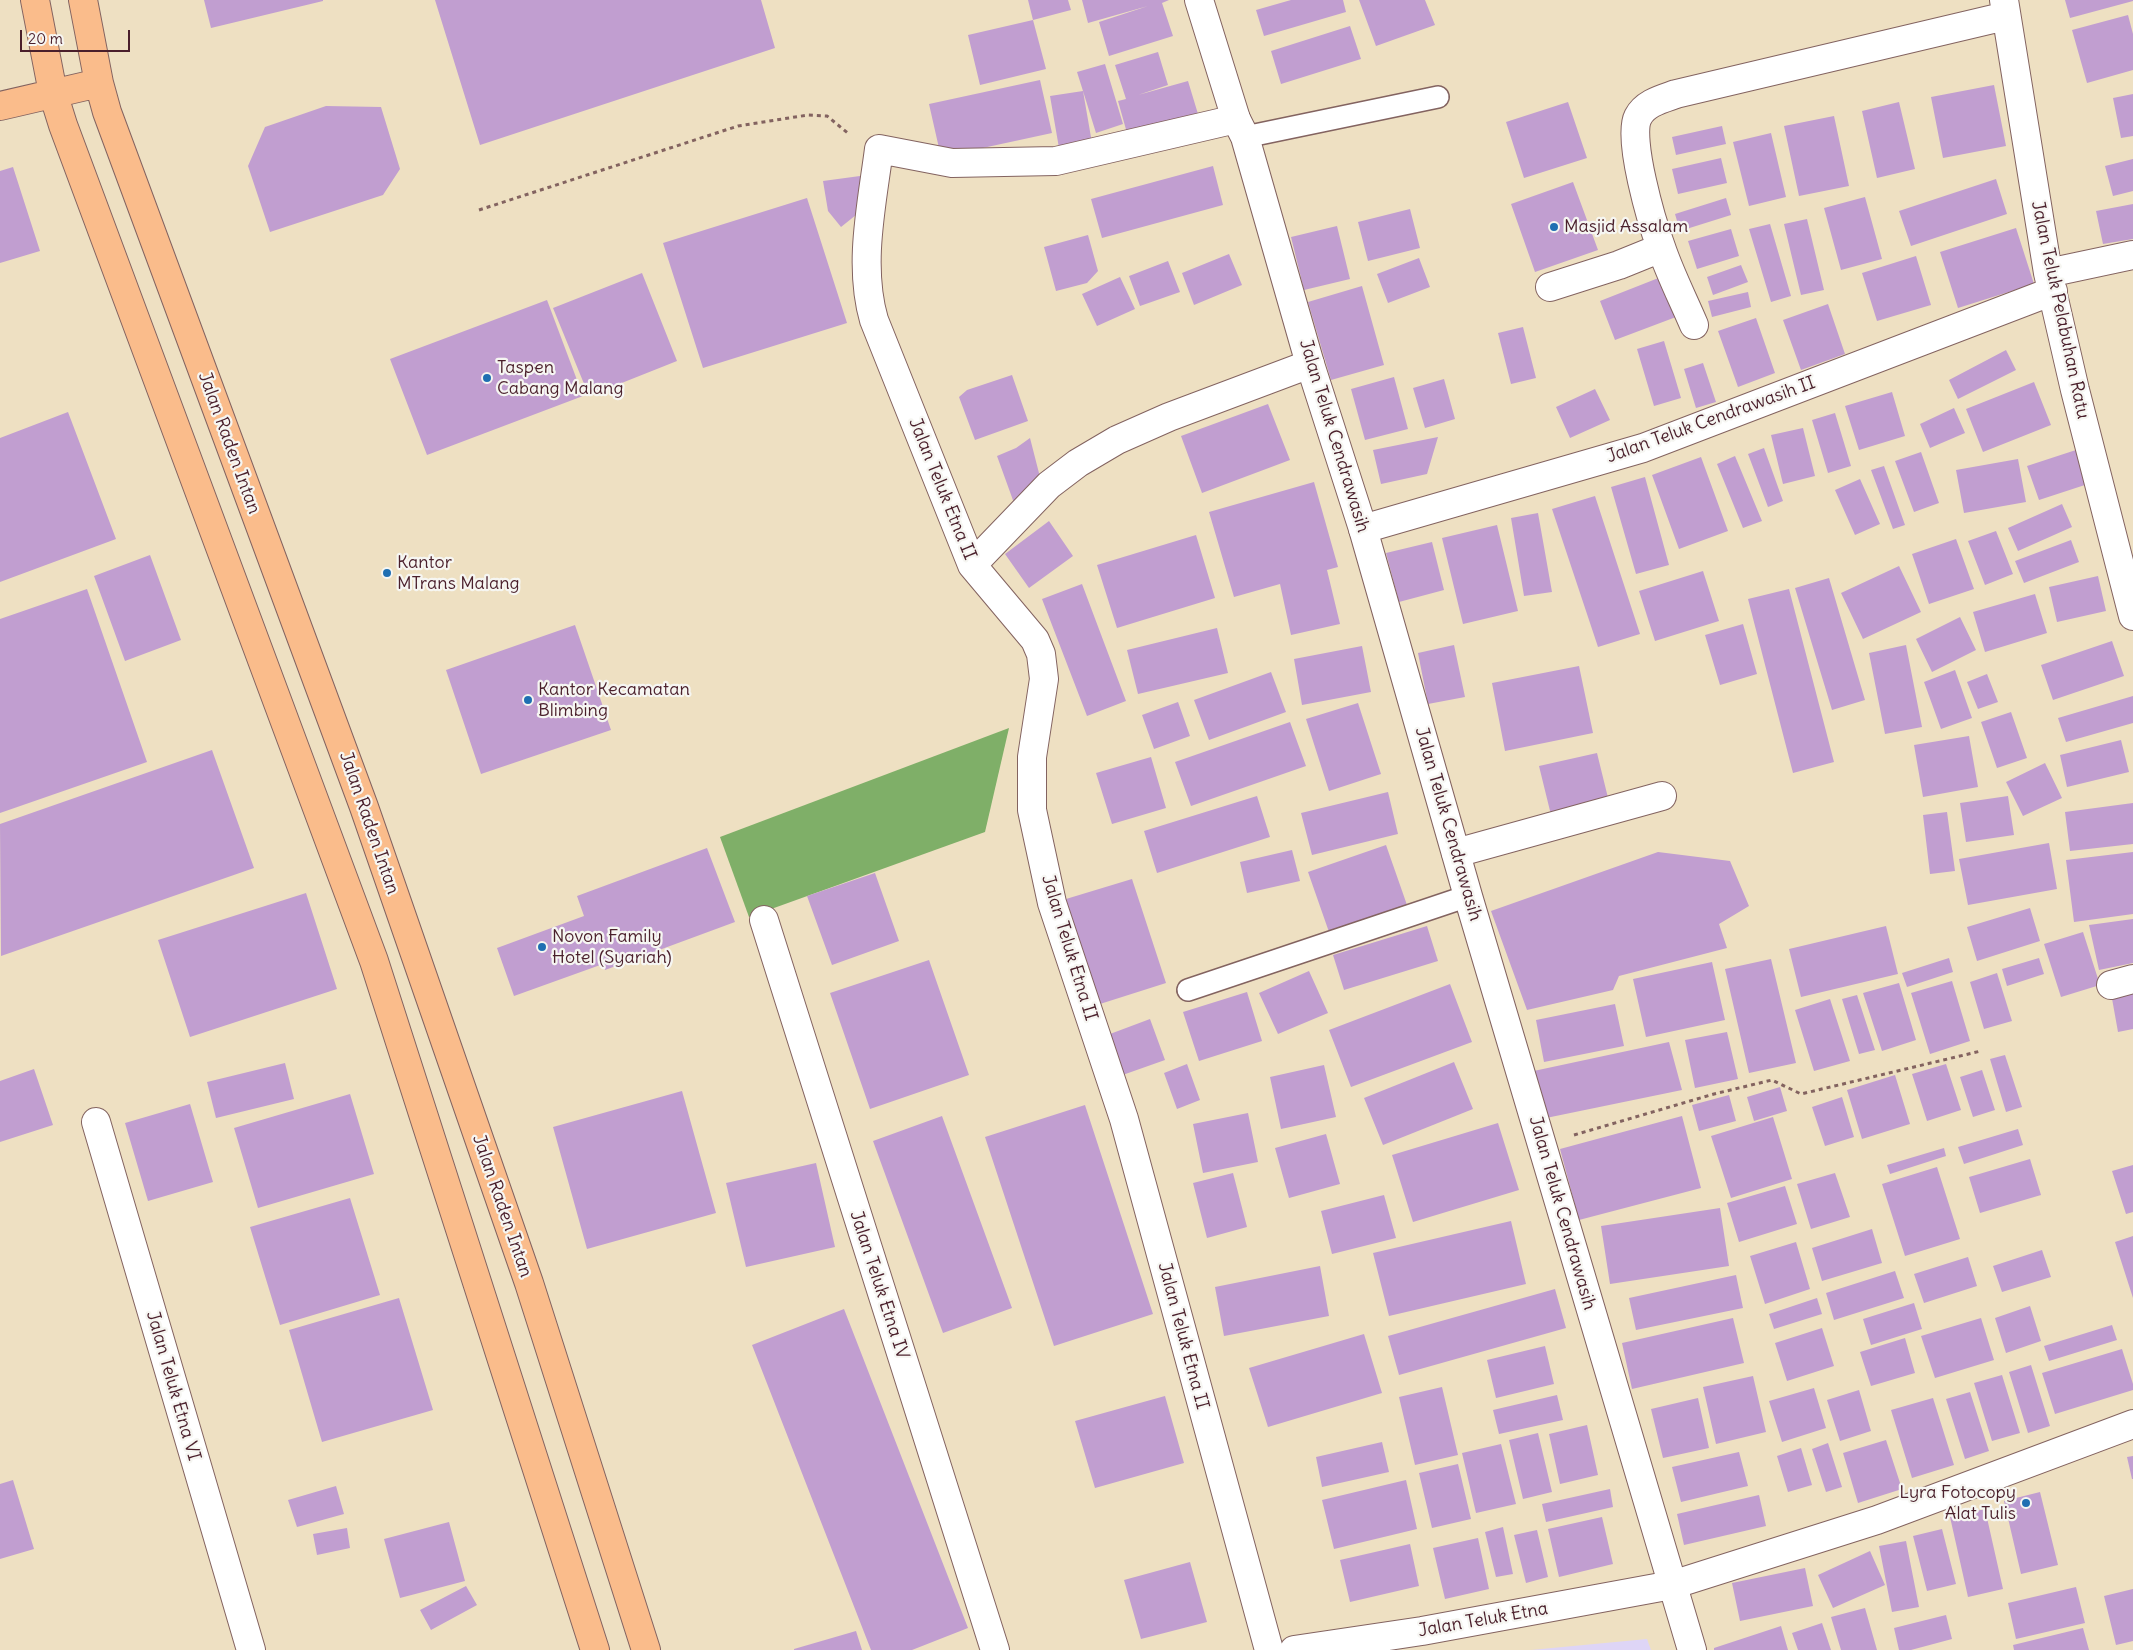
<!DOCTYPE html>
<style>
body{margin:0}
#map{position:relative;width:2133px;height:1650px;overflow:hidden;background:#eee0c2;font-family:Delius,sans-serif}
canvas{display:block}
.scale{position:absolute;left:20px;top:30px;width:110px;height:22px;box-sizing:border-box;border:2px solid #4a1f2b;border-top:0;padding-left:6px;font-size:15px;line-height:18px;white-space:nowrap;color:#4a1f2b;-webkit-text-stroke:4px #f6f6f2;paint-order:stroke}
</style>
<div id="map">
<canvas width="2133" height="1650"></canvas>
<div class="scale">20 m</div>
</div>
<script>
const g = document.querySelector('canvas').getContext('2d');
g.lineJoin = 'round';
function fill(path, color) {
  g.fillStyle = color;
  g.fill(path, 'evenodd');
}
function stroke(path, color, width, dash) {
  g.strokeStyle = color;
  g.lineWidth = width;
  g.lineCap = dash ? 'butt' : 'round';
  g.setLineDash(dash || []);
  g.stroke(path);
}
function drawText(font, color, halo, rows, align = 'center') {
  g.font = font + ' Delius,sans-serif';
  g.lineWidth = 4.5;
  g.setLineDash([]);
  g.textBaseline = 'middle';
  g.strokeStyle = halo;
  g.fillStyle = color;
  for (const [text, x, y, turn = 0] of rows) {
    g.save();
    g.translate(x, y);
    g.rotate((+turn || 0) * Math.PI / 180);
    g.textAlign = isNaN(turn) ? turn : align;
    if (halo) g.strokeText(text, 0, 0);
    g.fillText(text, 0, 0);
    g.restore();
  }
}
const built = new Path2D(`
 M1647,1639L1651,1650H1531Z`);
const forest = new Path2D(`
 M1009,728L985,832L749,917L720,837Z`);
const building = new Path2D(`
 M204,0H323V1L211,28Z
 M435,0H761L775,48L480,145Z
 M1028,0H1068L1071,10L1033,20L1046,69L980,85L968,35L1033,20Z
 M1082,0H1169L1162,3L1173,36L1109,56L1099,22L1148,6L1088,23Z
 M1291,0H1343L1346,12L1264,36L1256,10Z
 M1359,0H1425L1435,25L1376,46Z
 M2065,0H2133V1L2070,18Z
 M2128,15L2133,34V70L2087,83L2072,30Z
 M1350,26L1361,59L1281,84L1271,51Z
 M1158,52L1168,85L1138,95L1188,81L1198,114L1127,133L1118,101L1126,99L1115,65Z
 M1105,64L1123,124L1096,133L1083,91L1092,143L1059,148L1050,96L1083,91L1077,72Z
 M1040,80L1052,133L941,157L929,104Z
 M1994,85L2006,146L1943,158L1931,97Z
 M2133,94V136L2121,138L2113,98Z
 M1568,102L1587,158L1524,178L1506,122Z
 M1899,102L1915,169L1877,178L1862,111Z
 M326,106L381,107L400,169L383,195L270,232L248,166L265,127Z
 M1834,116L1849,186L1799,196L1784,126Z
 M1722,126L1726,144L1676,155L1672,137Z
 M1771,133L1786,197L1749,206L1733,142Z
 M1721,158L1727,183L1678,194L1672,169Z
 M2133,159V191L2113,196L2105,166Z
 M1213,166L1223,205L1102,238L1091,199Z
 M13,167L40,251L0,263V171Z
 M860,176L866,207L841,227L828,211L823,181Z
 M1996,179L2007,214L1911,246L1899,211Z
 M1573,182L1598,250L1535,272L1511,204Z
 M1865,197L1882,259L1841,270L1824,208Z
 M807,198L847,323L703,368L663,243Z
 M1726,198L1731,215L1680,231L1675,214Z
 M2133,204V239L2103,244L2096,211Z
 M1410,209L1420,248L1368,261L1358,222Z
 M1807,219L1824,290L1801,295L1784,224Z
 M1770,224L1791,296L1771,302L1749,229Z
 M1337,226L1350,279L1304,290L1291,237Z
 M2016,228L2034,284L1958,308L1940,252Z
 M1731,229L1739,256L1697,269L1688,241Z
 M1088,235L1098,271L1087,283L1056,291L1044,247Z
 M1229,254L1242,285L1194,305L1182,273Z
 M1916,256L1931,305L1877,321L1862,273Z
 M1419,258L1430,287L1388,303L1377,274Z
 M1168,261L1180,292L1140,306L1129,276Z
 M1741,265L1748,282L1713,295L1707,277Z
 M642,273L677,361L589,396L553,308Z
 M1120,277L1135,309L1097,326L1082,294Z
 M1661,277L1676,317L1615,340L1600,301Z
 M1362,286L1384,365L1331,380L1308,302Z
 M1748,292L1751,307L1712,317L1708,301Z
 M547,300L583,396L427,455L390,359Z
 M1828,304L1845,354L1801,370L1783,320Z
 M1756,318L1775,373L1738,387L1718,331Z
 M1523,327L1536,378L1511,384L1498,333Z
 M1664,341L1681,398L1654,406L1637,349Z
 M2006,350L2016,370L1958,399L1949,380Z
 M1703,363L1716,402L1696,408L1684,369Z
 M1012,375L1028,421L975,440L959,397L967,390Z
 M1394,377L1408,429L1365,440L1351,389Z
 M1444,379L1455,419L1425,428L1413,388Z
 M2034,382L2051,425L1983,452L1966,409Z
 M1595,389L1610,420L1570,438L1556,407Z
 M1892,392L1905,436L1859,450L1845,406Z
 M1268,404L1290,460L1202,493L1181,436Z
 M1954,408L1965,433L1930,448L1920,424Z
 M68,412L116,539L0,582V438Z
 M1835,413L1851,466L1828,473L1812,420Z
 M1803,428L1815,476L1783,484L1771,435Z
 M1438,437L1427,474L1381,484L1373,450Z
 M1030,438L1040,477L1014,503L997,456L1016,448Z
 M1764,448L1783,501L1768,507L1748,454Z
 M2079,449L2091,483L2039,500L2027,466Z
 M1921,452L1939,503L1914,512L1895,461Z
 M1735,456L1762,521L1743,528L1717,464Z
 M1701,457L1728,531L1679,549L1652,475Z
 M2018,459L2026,502L1964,513L1956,470Z
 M1884,466L1905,525L1893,529L1871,470Z
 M1645,477L1669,565L1636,574L1611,487Z
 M1860,479L1880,524L1855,535L1835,490Z
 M1314,482L1338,567L1327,570L1340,624L1291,635L1280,584L1234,597L1209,512Z
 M1595,496L1640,634L1598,647L1552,509Z
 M2062,504L2072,527L2018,551L2008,528Z
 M1538,513L1552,592L1524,596L1511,518Z
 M1049,521L1073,556L1029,588L1005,554Z
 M1497,525L1518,611L1463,624L1442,538Z
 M1996,531L2013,574L1985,585L1968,541Z
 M1196,535L1215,598L1117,628L1097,565Z
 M1956,539L1974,589L1929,604L1912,554Z
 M2071,540L2079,562L2024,583L2015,561Z
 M1432,542L1444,590L1399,602L1386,553Z
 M150,555L181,640L125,661L94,576Z
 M1899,566L1921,612L1863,639L1841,593Z
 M1703,571L1719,621L1655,641L1639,591Z
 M2098,576L2106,611L2057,622L2049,587Z
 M1829,578L1865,700L1832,710L1795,588Z
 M1082,584L1126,701L1087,716L1042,599Z
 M87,589L147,762L0,813V619Z
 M1789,589L1834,762L1793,773L1748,599Z
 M2035,594L2047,633L1985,652L1973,612Z
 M1960,617L1976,650L1932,672L1916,639Z
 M1743,624L1757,674L1720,685L1705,635Z
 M575,625L611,730L481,774L446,670Z
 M1217,628L1228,673L1138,694L1127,650Z
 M2112,641L2124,676L2053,700L2041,665Z
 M1454,645L1465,697L1428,704L1418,653Z
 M1906,645L1922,727L1885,734L1869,653Z
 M1362,646L1371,692L1302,705L1294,659Z
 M1579,666L1593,733L1505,751L1492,683Z
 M1955,670L1972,718L1941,729L1924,682Z
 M1271,672L1286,712L1209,740L1194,700Z
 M1987,674L1998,702L1978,709L1967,682Z
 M2133,696V723L2066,742L2058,718Z
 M1178,702L1190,736L1154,749L1142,715Z
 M1358,703L1381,774L1329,791L1306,719Z
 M2011,712L2027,758L1997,768L1981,722Z
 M1290,722L1306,766L1191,806L1175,762Z
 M1969,736L1978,787L1923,797L1914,745Z
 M2121,740L2129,772L2067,787L2060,755Z
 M212,750L254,868L1,956L0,824Z
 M1597,753L1610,806L1552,819L1539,766Z
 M1151,757L1166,808L1112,824L1096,773Z
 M2045,763L2062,798L2023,816L2006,782Z
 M1388,792L1398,834L1312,855L1301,813Z
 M1257,796L1270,837L1157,873L1144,831Z
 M2008,796L2014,835L1966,842L1960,803Z
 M2133,803V844L2070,851L2065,812Z
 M1947,812L1955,871L1930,874L1923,815Z
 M2049,843L2057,889L1968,905L1959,859Z
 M1386,845L1407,905L1329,932L1308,872Z
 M707,848L735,922L605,970L603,964L514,996L497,948L584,916L577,896Z
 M1292,850L1300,881L1247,893L1240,862Z
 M1658,852L1730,861L1749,906L1719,924L1727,948L1619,976L1613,990L1527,1010L1491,911Z
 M2133,852V914L2074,922L2066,860Z
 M875,873L899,941L832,965L807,896Z
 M1132,879L1166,983L1100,1004L1066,899Z
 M306,893L337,989L190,1037L158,940Z
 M2030,908L2040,941L1977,961L1967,927Z
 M2133,919V963L2099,970L2089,925Z
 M1427,926L1438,961L1344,990L1333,955Z
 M1886,926L1898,974L1801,997L1789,949Z
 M2083,932L2100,985L2061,997L2044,944Z
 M1949,958L1953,972L1907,987L1902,973Z
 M2039,958L2044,974L2007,986L2002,969Z
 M1771,959L1796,1063L1749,1073L1725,969Z
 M929,960L969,1075L870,1109L830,993Z
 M1712,962L1725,1020L1646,1037L1633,979Z
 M1309,971L1328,1013L1278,1034L1259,993Z
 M1997,973L2012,1021L1984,1029L1970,982Z
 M1952,981L1970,1041L1930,1054L1911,993Z
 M1899,983L1916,1040L1882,1051L1863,993Z
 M1450,984L1472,1042L1351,1087L1329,1030Z
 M2133,989V1029L2118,1032L2111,993Z
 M1247,992L1262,1041L1199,1061L1183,1012Z
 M1857,995L1875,1050L1859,1054L1842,999Z
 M1830,999L1850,1061L1814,1071L1795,1010Z
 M1615,1004L1624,1046L1544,1062L1536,1020Z
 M1150,1019L1165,1060L1117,1077L1102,1037Z
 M1727,1032L1738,1079L1695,1088L1685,1040Z
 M1669,1042L1682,1090L1546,1118L1529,1072Z
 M2005,1055L2022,1107L2006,1112L1990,1059Z
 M1454,1062L1473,1109L1383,1145L1364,1098Z
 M285,1063L294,1099L216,1118L207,1082Z
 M1187,1064L1200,1100L1177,1109L1164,1073Z
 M1946,1064L1961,1110L1927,1121L1912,1074Z
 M1324,1065L1336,1117L1281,1129L1270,1077Z
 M34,1069L53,1125L0,1142V1081Z
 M1982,1070L1995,1110L1973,1117L1960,1077Z
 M1895,1075L1910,1124L1862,1139L1847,1090Z
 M1780,1087L1787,1111L1754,1121L1747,1097Z
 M682,1091L716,1213L587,1249L553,1127Z
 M350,1094L374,1174L258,1208L234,1128Z
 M1729,1095L1736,1121L1699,1131L1692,1105Z
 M1842,1097L1854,1137L1825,1146L1812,1107Z
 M190,1104L213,1182L148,1201L125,1123Z
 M1085,1105L1153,1314L1054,1346L985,1137Z
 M1248,1113L1258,1162L1203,1173L1193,1124Z
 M942,1116L1012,1308L943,1333L873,1141Z
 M1682,1116L1701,1188L1579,1220L1560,1149Z
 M1773,1117L1792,1179L1731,1198L1711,1136Z
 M1498,1123L1519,1190L1413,1222L1392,1155Z
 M2018,1129L2023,1145L1964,1164L1958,1147Z
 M1326,1134L1340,1184L1289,1198L1275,1148Z
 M1944,1148L1946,1156L1890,1174L1887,1165Z
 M2030,1159L2041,1195L1980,1213L1969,1177Z
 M816,1163L835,1247L746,1267L726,1183Z
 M2133,1165V1212L2126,1214L2112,1171Z
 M1937,1167L1960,1239L1905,1256L1882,1184Z
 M1233,1173L1247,1227L1207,1238L1193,1183Z
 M1835,1173L1850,1217L1811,1229L1797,1184Z
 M1785,1186L1797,1224L1739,1242L1727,1203Z
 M1384,1195L1396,1238L1332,1254L1321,1211Z
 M350,1198L380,1295L280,1325L250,1227Z
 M1720,1208L1729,1266L1610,1284L1601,1226Z
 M1511,1221L1526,1284L1389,1316L1373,1253Z
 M1872,1229L1882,1263L1822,1281L1812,1248Z
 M2133,1236V1298L2115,1242Z
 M1796,1242L1810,1289L1765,1304L1750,1256Z
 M2042,1250L2051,1277L2002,1292L1993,1266Z
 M1968,1257L1977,1286L1924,1303L1914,1274Z
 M1320,1266L1329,1316L1224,1336L1215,1287Z
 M1895,1271L1904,1298L1834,1320L1826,1293Z
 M1736,1275L1743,1308L1636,1330L1629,1298Z
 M1555,1289L1566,1328L1399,1375L1388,1336Z
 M399,1298L433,1410L322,1442L289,1330Z
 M1817,1298L1822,1314L1774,1329L1769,1314Z
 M1914,1303L1922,1329L1871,1345L1863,1319Z
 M2030,1306L2041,1341L2006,1353L1995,1318Z
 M844,1309L968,1628L912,1650H871L752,1345Z
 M1733,1318L1744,1363L1632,1389L1622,1343Z
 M1981,1318L1994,1360L1935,1378L1921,1336Z
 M2112,1325L2117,1340L2049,1361L2044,1346Z
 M1822,1328L1834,1366L1787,1381L1775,1343Z
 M1364,1334L1382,1393L1268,1427L1249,1368Z
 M1905,1338L1915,1373L1871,1386L1860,1352Z
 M1545,1346L1554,1384L1496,1398L1487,1360Z
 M2122,1349L2133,1384V1390L2055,1414L2042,1373Z
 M2031,1365L2050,1426L2028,1433L2009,1372Z
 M2002,1375L2020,1433L1992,1441L1974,1383Z
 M1753,1376L1766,1432L1716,1444L1703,1387Z
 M1442,1387L1458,1455L1415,1465L1399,1397Z
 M1814,1388L1826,1428L1782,1442L1769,1401Z
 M1859,1390L1871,1431L1840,1441L1827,1400Z
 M1970,1392L1989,1451L1965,1459L1946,1399Z
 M1557,1395L1563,1420L1499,1434L1493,1410Z
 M1165,1396L1184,1463L1095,1488L1075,1421Z
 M1698,1398L1709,1448L1663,1458L1651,1409Z
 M1933,1398L1954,1465L1912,1478L1891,1410Z
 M1587,1425L1598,1475L1560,1484L1549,1434Z
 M1538,1433L1552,1492L1523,1499L1509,1440Z
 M1886,1440L1902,1489L1858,1503L1843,1453Z
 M1382,1442L1389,1472L1322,1487L1316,1457Z
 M1828,1443L1842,1487L1826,1492L1812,1449Z
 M1501,1444L1516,1504L1476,1513L1462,1453Z
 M1801,1448L1812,1485L1788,1492L1777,1456Z
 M1739,1452L1748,1486L1681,1502L1672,1467Z
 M2133,1456V1479H2132L2127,1457Z
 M1458,1464L1471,1519L1432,1528L1419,1473Z
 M13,1480L34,1549L0,1559V1484Z
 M1406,1480L1417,1529L1334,1549L1322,1500Z
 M336,1486L344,1514L297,1527L288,1500Z
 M1610,1489L1613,1507L1546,1522L1542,1504Z
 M2040,1492L2058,1565L2021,1574L2004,1501Z
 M1759,1495L1766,1526L1684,1545L1677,1514Z
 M1985,1509L2003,1589L1968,1597L1950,1517Z
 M1602,1517L1613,1564L1559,1577L1548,1529Z
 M449,1522L465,1581L400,1598L384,1539Z
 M1503,1527L1513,1574L1496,1577L1485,1532Z
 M347,1528L350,1548L317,1555L313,1534Z
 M1942,1529L1956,1584L1927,1591L1913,1536Z
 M1537,1530L1548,1577L1526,1583L1514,1535Z
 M1478,1538L1489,1589L1445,1599L1433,1548Z
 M1906,1541L1919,1607L1892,1612L1879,1546Z
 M1410,1544L1419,1586L1350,1602L1340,1560Z
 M1870,1551L1885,1585L1833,1608L1818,1575Z
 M1190,1562L1207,1622L1141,1639L1124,1580Z
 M1805,1568L1813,1606L1740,1621L1732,1583Z
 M466,1586L477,1605L431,1630L420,1610Z
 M2076,1587L2085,1623L2016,1639L2008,1603Z
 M2133,1589V1641L2116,1645L2104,1596Z
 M1865,1608L1877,1650H1841L1831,1617Z
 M1946,1615L1952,1639L1911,1650H1899L1894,1628Z
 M1822,1623L1831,1650H1798L1792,1633Z
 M1781,1626L1788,1650H1714V1648Z
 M2083,1628L2089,1650H2014L2013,1645Z
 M856,1631L862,1650H794V1649Z`);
const path = new Path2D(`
 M479,210L738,126L808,115L827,116L849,134
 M1574,1135L1714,1094L1772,1080L1801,1094L1981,1051`);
const service = new Path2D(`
 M1245,137L1438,97
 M1188,990L1468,896`);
const minor = new Path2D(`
 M2004,0L2048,273L2075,390L2133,616
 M1236,119L1056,161L952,163L879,149C872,204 858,265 874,320L972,565L1035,640L1041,654L1044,679L1032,757V810L1052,903L1124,1119L1269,1650
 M2048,273L2133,255
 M1550,287L1619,265L1661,248
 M1694,325C1683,299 1670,274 1661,247C1652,223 1627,138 1638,117C1645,103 1662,99 1676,94L2006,16
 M1363,529L1643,448L2053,291
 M972,565L1049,485L1078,463L1117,440L1169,417L1310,364
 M1456,853L1662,796
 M764,920L995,1650
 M2111,985L2133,979
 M96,1122L251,1650
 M1294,1650L1422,1631L1672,1585L1877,1520L2133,1424`);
const tertiary = new Path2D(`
 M1199,0L1236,119L1245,137L1310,364L1363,529L1468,896L1692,1650`);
const trunk = new Path2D(`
 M35,0L53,93L63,125L374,961L595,1650
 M83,0L99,83L107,112L364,807L529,1283L646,1650
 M0,106L99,83`);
const markers = [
 [1554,227,5,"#1f6fb2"],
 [487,378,5,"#1f6fb2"],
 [387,573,5,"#1f6fb2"],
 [528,700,5,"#1f6fb2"],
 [542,947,5,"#1f6fb2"],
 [2026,1503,5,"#1f6fb2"]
];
const poiNames = [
 ["Masjid Assalam",1564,227],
 ["Taspen",497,368],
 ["Cabang Malang",497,389],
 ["Kantor",397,563],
 ["MTrans Malang",397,584],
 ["Kantor Kecamatan",538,690],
 ["Blimbing",538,711],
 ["Novon Family",552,937],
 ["Hotel (Syariah)",552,958],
 ["Lyra Fotocopy",2016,1493,"right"],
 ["Alat Tulis",2016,1514,"right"]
];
const streetNames = [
 ["Jalan Teluk Pelabuhan Ratu",2060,310,78],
 ["Jalan Teluk Cendrawasih II",1711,420,-20],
 ["Jalan Teluk Cendrawasih",1334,436,73],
 ["Jalan Raden Intan",229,443,70],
 ["Jalan Teluk Etna II",942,489,68],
 ["Jalan Raden Intan",369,823,71],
 ["Jalan Teluk Cendrawasih",1448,824,74],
 ["Jalan Teluk Etna II",1069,948,73],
 ["Jalan Raden Intan",502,1206,71],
 ["Jalan Teluk Cendrawasih",1562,1213,74],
 ["Jalan Teluk Etna IV",879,1285,72],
 ["Jalan Teluk Etna II",1183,1336,75],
 ["Jalan Teluk Etna VI",173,1386,74],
 ["Jalan Teluk Etna",1483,1620,-10]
];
fill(built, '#ded5f6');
fill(forest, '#7faf68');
fill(building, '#c19ed0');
stroke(service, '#836360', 24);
stroke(minor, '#836360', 30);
stroke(tertiary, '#836360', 30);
stroke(trunk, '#836360', 30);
stroke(path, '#836360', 3, [4, 4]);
stroke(service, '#fff', 21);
stroke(minor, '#fff', 28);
stroke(tertiary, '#fff', 28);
stroke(trunk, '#fabc8b', 28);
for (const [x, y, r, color] of markers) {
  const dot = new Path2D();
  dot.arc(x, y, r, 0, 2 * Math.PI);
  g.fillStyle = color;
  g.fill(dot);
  stroke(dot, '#f6f6f2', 2);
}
drawText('18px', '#4a1f2b', '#f6f6f2', poiNames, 'left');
drawText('18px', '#4a1f2b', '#f6f6f2', streetNames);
</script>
